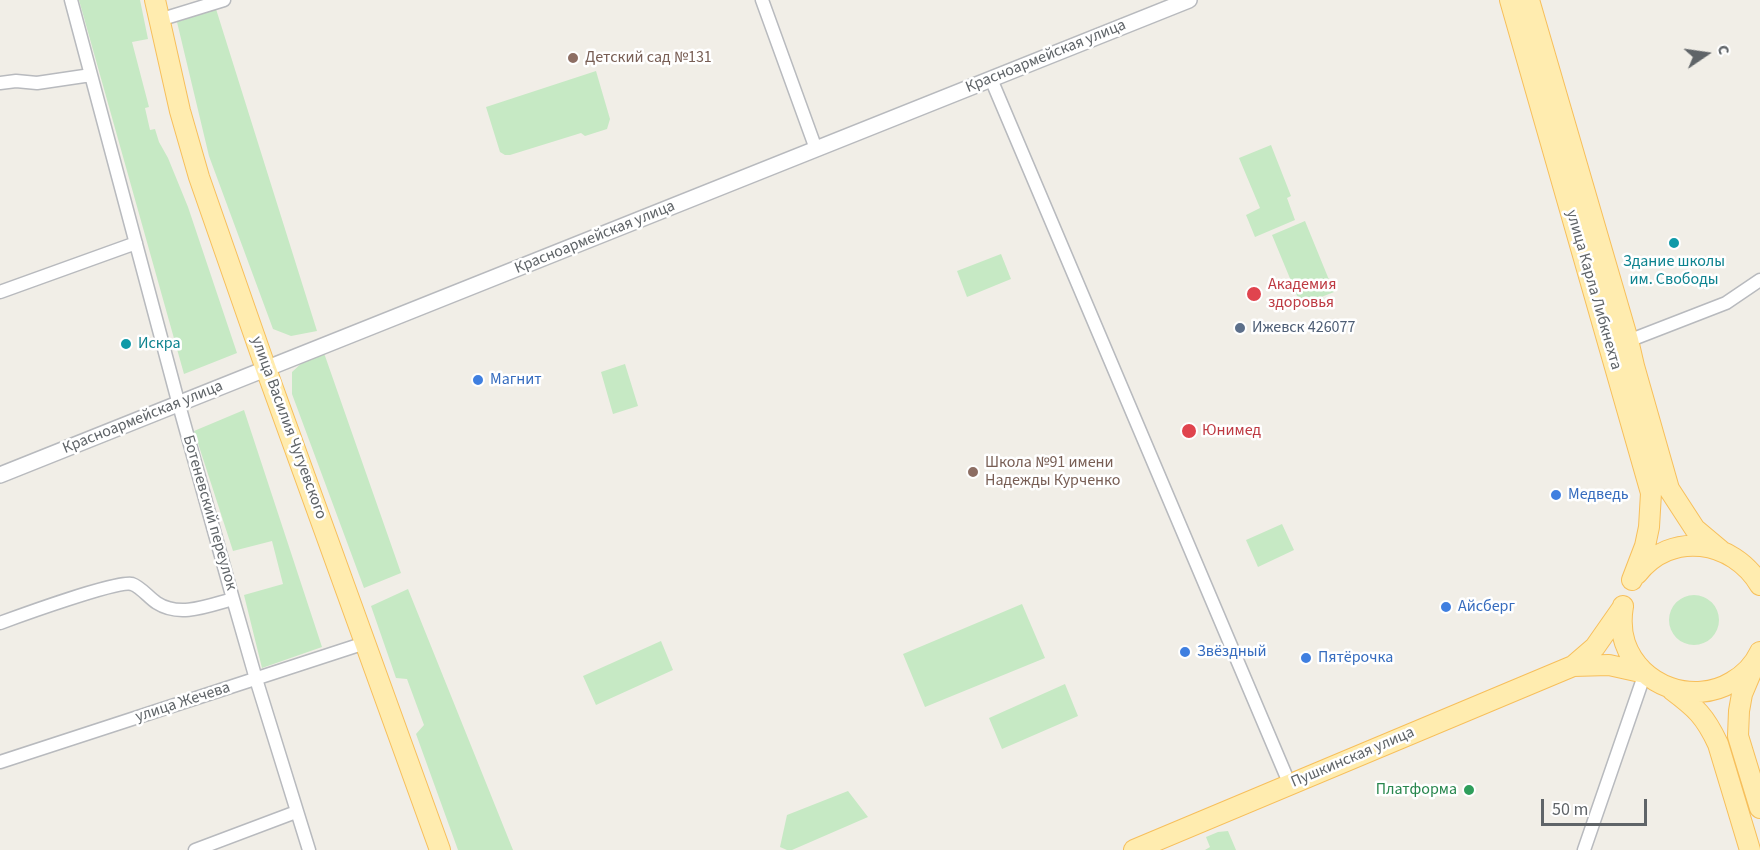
<!DOCTYPE html>
<meta charset="utf-8">
<style>
body{margin:0}
#map{position:relative;width:1760px;height:850px;overflow:hidden;background:#f1eee7;font-family:"Source Sans 3",sans-serif}
canvas{display:block}
.north{position:absolute;left:1676px;top:24px;width:60px;height:60px;-webkit-text-stroke:4px #fff;paint-order:stroke;rotate:77deg;font-size:16px;font-weight:700;line-height:24px;text-align:center;color:#5f6468}
.north::after{content:'';display:block;margin:auto;width:21px;height:27px;background:#5f6468;clip-path:polygon(50% 0,100% 100%,50% 72%,0 100%)}
.scale{position:absolute;left:1541px;top:799px;width:106px;height:27px;box-sizing:border-box;border:3px solid #5f6468;border-top:0;padding-left:8px;font-size:18px;line-height:21px;white-space:nowrap;color:#5f6468;-webkit-text-stroke:4px #fff;paint-order:stroke}
</style>
<div id="map">
<canvas width="1760" height="850"></canvas>
<div class="north">С</div>
<div class="scale">50 m</div>
</div>
<script>
const g = document.querySelector('canvas').getContext('2d');
g.lineJoin = 'round';
function fill(path, color) {
  g.fillStyle = color;
  g.fill(path, 'evenodd');
}
function stroke(path, color, width, dash) {
  g.strokeStyle = color;
  g.lineWidth = width;
  g.lineCap = dash ? 'butt' : 'round';
  g.setLineDash(dash || []);
  g.stroke(path);
}
function drawText(font, color, halo, rows, align = 'center') {
  g.font = font + ' "Source Sans 3",sans-serif';
  g.lineWidth = 5;
  g.setLineDash([]);
  g.textBaseline = 'middle';
  g.strokeStyle = halo;
  g.fillStyle = color;
  for (const [text, x, y, turn = 0] of rows) {
    g.save();
    g.translate(x, y);
    g.rotate((+turn || 0) * Math.PI / 180);
    g.textAlign = isNaN(turn) ? turn : align;
    if (halo) g.strokeText(text, 0, 0);
    g.fillText(text, 0, 0);
    g.restore();
  }
}
const green = new Path2D(`
 M79,0H140L148,39L132,42L149,107L145,108L150,130L155,129L159,142L168,158L188,207L237,353L184,374Z
 M216,9L317,331L291,336L273,329L209,156L177,22Z
 M596,71L610,119L607,129L585,136L581,133L510,155H505L500,152L486,107Z
 M1271,145L1291,196L1287,198L1295,220L1255,237L1246,215L1260,208L1239,158Z
 M1305,221L1334,292L1301,305L1272,235Z
 M1001,254L1011,279L967,297L957,271Z
 M324,353L401,573L364,588L292,394V372L305,360Z
 M625,364L638,406L613,414L601,372Z
 M244,410L322,647L262,668L244,595L283,584L272,541L233,551L194,431Z
 M1282,524L1294,550L1258,567L1246,540Z
 M408,589L513,850H458L416,734L424,725L407,679L396,678L371,606Z
 M1669 620a25 25 0 1 1 50 0a25 25 0 1 1-50 0Z
 M1022,604L1045,658L925,707L903,654Z
 M661,641L673,670L596,705L583,676Z
 M1065,684L1078,716L1002,749L989,718Z
 M848,791L868,817L792,850H787L780,847L787,815Z
 M1228,831L1236,850H1205L1210,847L1206,837L1218,832Z`);
const minor = new Path2D(`
 M71,0L179,405L233,599L256,679L309,850
 M762,0L816,149
 M159,20L224,0
 M991,79L1290,785
 M0,83L16,81L37,83L91,75
 M0,292L136,243
 M1610,348L1726,303L1760,280
 M0,623C19,616 118,580 132,584C141,587 149,598 157,603C180,618 210,605 233,599
 M0,762L365,643
 M195,850L296,812
 M1584,850L1645,673`);
const tertiary = new Path2D(`
 M0,475L1189,0`);
const primary = new Path2D(`
 M155,0L180,111L199,177L266,369L440,850
 M1510,0L1651,493L1649,527L1645,546L1632,580
 M1529,0L1628,340L1634,366L1669,489L1695,529L1720,550
 M1637,574C1671,530 1733,540 1760,585
 M1623,606C1621,618 1621,631 1625,643C1640,687 1694,705 1732,682C1744,675 1754,665 1760,652
 M1573,666L1609,665L1645,673
 M1753,668L1742,694L1739,711L1738,736L1760,808
 M1672,690C1696,708 1705,716 1718,744L1750,850
 M1134,850L1573,666L1595,647L1623,607`);
const markers = [
 [573,58,6,"#8d6e63"],
 [1674,243,6,"#0f9aa8"],
 [1254,294,8,"#e0444e"],
 [1240,328,6,"#5c6f8a"],
 [126,344,6,"#0f9aa8"],
 [478,380,6,"#3f7fe0"],
 [1189,431,8,"#e0444e"],
 [973,472,6,"#8d6e63"],
 [1556,495,6,"#3f7fe0"],
 [1446,607,6,"#3f7fe0"],
 [1185,652,6,"#3f7fe0"],
 [1306,658,6,"#3f7fe0"],
 [1469,790,6,"#2e9e5b"]
];
const streetNames = [
 ["Красноармейская улица",1046,57,-22],
 ["Красноармейская улица",595,238,-22],
 ["улица Карла Либкнехта",1593,290,74],
 ["Красноармейская улица",143,418,-22],
 ["улица Василия Чугуевского",288,428,70],
 ["Ботеневский переулок",209,513,74],
 ["улица Жечева",183,703,-18],
 ["Пушкинская улица",1353,758,-23]
];
const educationNames = [
 ["Детский сад №131",585,58],
 ["Школа №91 имени",985,463],
 ["Надежды Курченко",985,481]
];
const cultureNames = [
 ["Здание школы",1674,262],
 ["им. Свободы",1674,280],
 ["Искра",138,344,"left"]
];
const healthNames = [
 ["Академия",1268,285],
 ["здоровья",1268,303],
 ["Юнимед",1202,431]
];
const serviceNames = [
 ["Ижевск 426077",1252,328]
];
const shopNames = [
 ["Магнит",490,380],
 ["Медведь",1568,495],
 ["Айсберг",1458,607],
 ["Звёздный",1197,652],
 ["Пятёрочка",1318,658]
];
const leisureNames = [
 ["Платформа",1457,790]
];
fill(green, '#c6e9c4');
stroke(minor, '#b8babe', 15);
stroke(tertiary, '#b8babe', 18);
stroke(primary, '#f7bf5b', 22);
stroke(minor, '#fff', 12);
stroke(tertiary, '#fff', 15);
stroke(primary, '#ffecaf', 20);
for (const [x, y, r, color] of markers) {
  const dot = new Path2D();
  dot.arc(x, y, r, 0, 2 * Math.PI);
  g.fillStyle = color;
  g.fill(dot);
  stroke(dot, '#fff', 2);
}
drawText('16px', '#5f6468', '#fff', streetNames);
drawText('16px', '#785e54', '#fff', educationNames, 'left');
drawText('16px', '#0d838f', '#fff', cultureNames);
drawText('16px', '#be3a42', '#fff', healthNames, 'left');
drawText('16px', '#4e5e75', '#fff', serviceNames, 'left');
drawText('16px', '#366cbe', '#fff', shopNames, 'left');
drawText('16px', '#27864d', '#fff', leisureNames, 'right');
</script>
